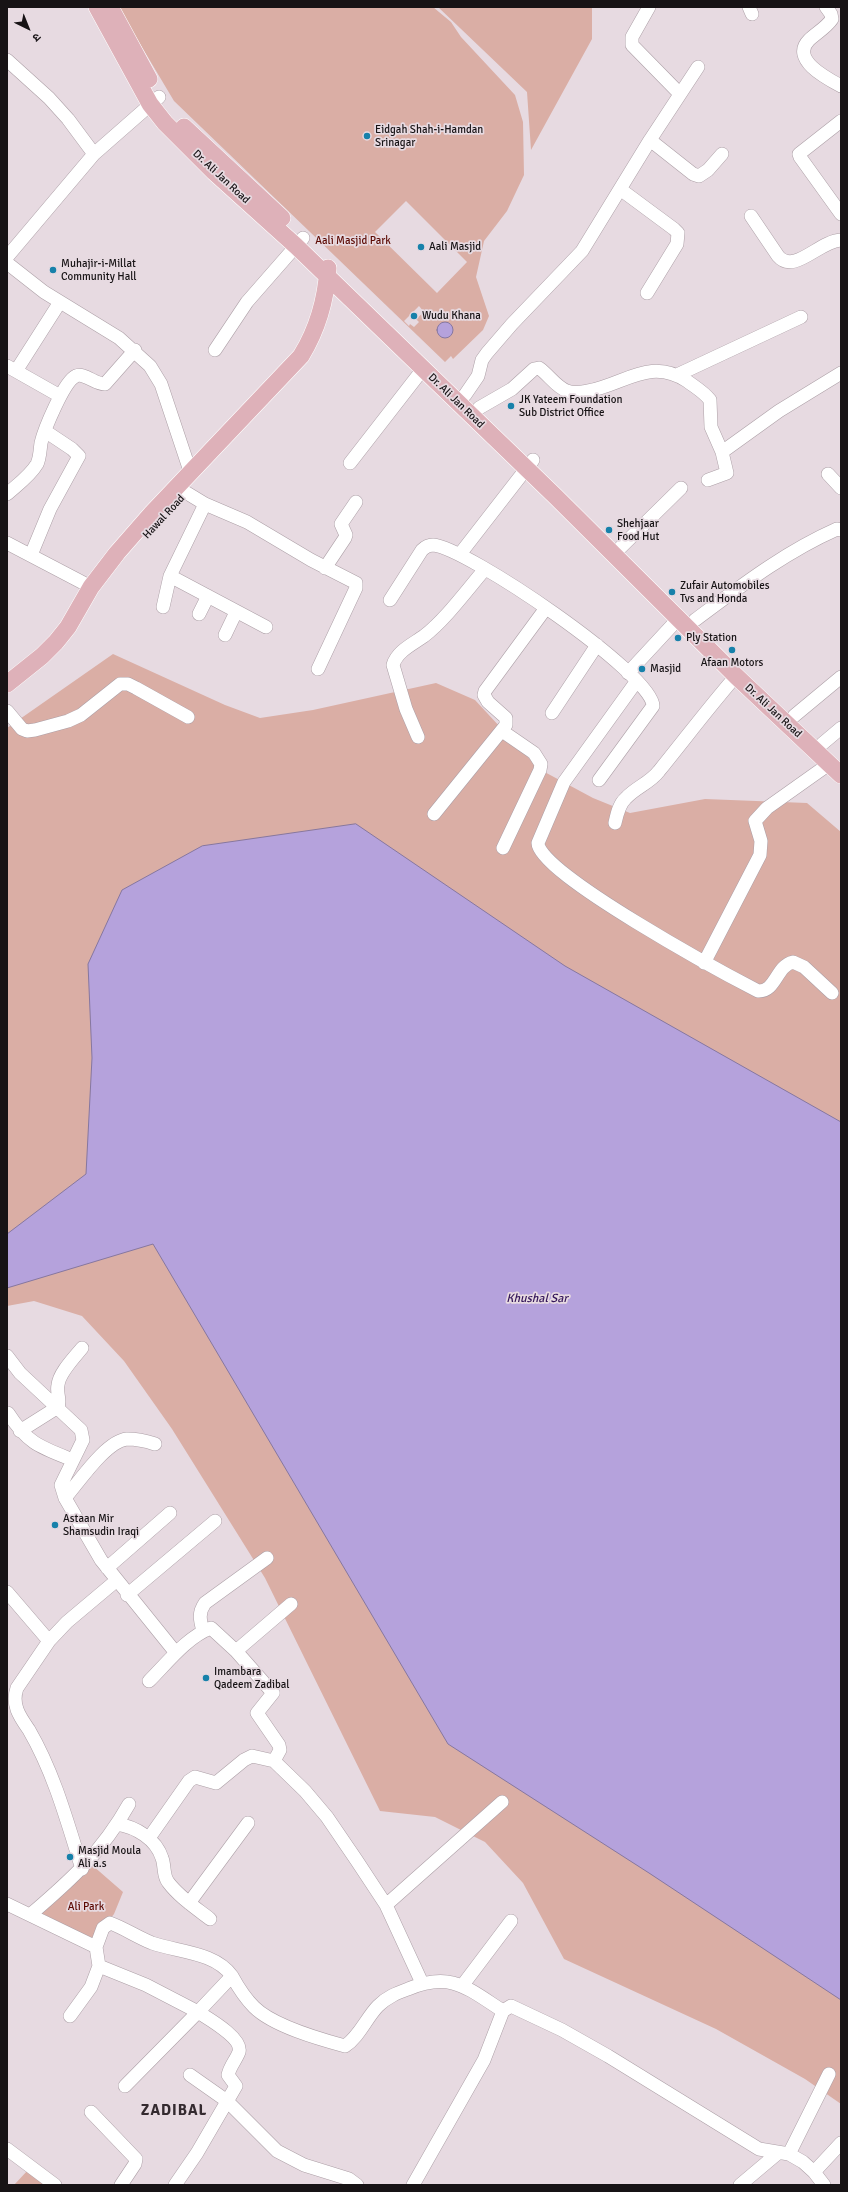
<!DOCTYPE html>
<meta charset="utf-8">
<style>
body{margin:0}
#map{position:relative;width:848px;height:2192px;overflow:hidden;background:#e7dae1;font-family:Signika,"Noto Sans Devanagari",sans-serif}
canvas{display:block}
.frame{position:absolute;inset:0;border:8px solid #171315;pointer-events:none}
.north{position:absolute;left:8px;top:8px;width:40px;height:40px;-webkit-text-stroke:3px #e7dae1;paint-order:stroke;rotate:137deg;font-size:11px;font-weight:700;line-height:16px;text-align:center;color:#171315}
.north::after{content:'';display:block;margin:auto;width:14px;height:18px;background:#171315;clip-path:polygon(50% 0,100% 100%,50% 72%,0 100%)}
</style>
<div id="map">
<canvas width="848" height="2192"></canvas>
<div class="frame"></div>
<div class="north">उ</div>
</div>
<script>
const g = document.querySelector('canvas').getContext('2d');
g.lineJoin = 'round';
function fill(path, color) {
  g.fillStyle = color;
  g.fill(path, 'evenodd');
}
function stroke(path, color, width, dash) {
  g.strokeStyle = color;
  g.lineWidth = width;
  g.lineCap = dash ? 'butt' : 'round';
  g.setLineDash(dash || []);
  g.stroke(path);
}
function drawText(font, color, halo, rows, align = 'center') {
  g.font = font + ' Signika,sans-serif';
  g.lineWidth = 3.5;
  g.setLineDash([]);
  g.textBaseline = 'middle';
  g.strokeStyle = halo;
  g.fillStyle = color;
  for (const [text, x, y, turn = 0] of rows) {
    g.save();
    g.translate(x, y);
    g.rotate((+turn || 0) * Math.PI / 180);
    g.textAlign = isNaN(turn) ? turn : align;
    if (halo) g.strokeText(text, 0, 0);
    g.fillText(text, 0, 0);
    g.restore();
  }
}
const green = new Path2D(`
 M118,7H433L451,22L461,37L515,95L523,122L524,175L507,211L484,241L476,277L489,316L483,330L453,359L451,356L445,362L174,101ZM406,201L467,262L437,293L375,232ZM419,306L424,312L416,319L419,322L414,327L410,324L409,326L404,321Z
 M438,7H592V39L531,150L527,92Z
 M113,654L225,705L260,718L313,710L436,683L475,700L539,769L593,798L630,813L705,799L807,803L841,832V2104L805,2079L716,2029L564,1959L523,1883L485,1842L435,1817L380,1811L265,1578L172,1429L124,1361L82,1316L34,1301L7,1306V728Z
 M92,1865L123,1892L114,1914L93,1940L41,1913Z
 M28,2170L46,2183L44,2185H14Z`);
const water = new Path2D(`
 M437 330a8 8 0 1 1 16 0a8 8 0 1 1-16 0Z
 M356,824L565,966L841,1122V2000L649,1873L448,1744L153,1244L7,1288V1234L86,1174L92,1058L88,964L122,890L202,846Z`);
const minor = new Path2D(`
 M649,7L632,37V45L680,94
 M749,7L752,14
 M826,7L831,14L832,19C826,28 816,33 809,40C790,59 826,78 841,86
 M7,60L49,98L68,119L94,154
 M841,121L799,154L800,157L841,214
 M650,140L693,174L699,176L708,170L722,154
 M620,189L674,229L678,233L677,244L647,293
 M751,216L778,256C794,275 819,241 841,240
 M7,257L94,154L159,97
 M7,263L44,292L119,338L150,366L161,384L191,474
 M215,350L247,302L303,238
 M7,366L60,396
 M16,371L60,302
 M677,375L801,317
 M465,395L478,376L482,360L487,353L512,324L582,251L650,140L698,67
 M479,408L512,389L534,369L539,368C549,375 556,387 567,391C574,394 582,392 588,391C625,384 650,357 687,381C695,387 704,392 710,400L711,427L722,452
 M350,463L423,369
 M828,474L841,488
 M708,480L727,473L722,452L779,411L841,373
 M177,487L205,504L247,522L311,560L356,583V588L318,669
 M7,494C17,485 30,476 37,464C40,458 40,450 41,443C44,430 64,381 76,376C84,372 96,385 105,384L135,350
 M7,543L91,587
 M621,547L681,488
 M460,554L533,460
 M31,555L50,509L79,456L72,449L45,431
 M325,568L345,538L346,535L341,524L356,502
 M170,576L266,627
 M390,600L422,550C425,547 428,545 433,545C466,547 653,674 653,706L599,780
 M163,607L170,576L205,504
 M199,614L208,596
 M695,620C741,586 785,552 837,529L841,530
 M225,635L236,612
 M628,673L678,619
 M636,682L564,782L538,843C538,873 725,974 758,991C776,992 776,966 793,962L804,967L832,993
 M7,711L22,729L27,731L35,730L68,721L81,715L120,684H128L136,688L188,717
 M552,713L597,645
 M794,716L841,677
 M502,731L534,753L541,764L540,770L503,848
 M418,737L406,709L393,665C397,651 413,644 424,636C445,620 467,590 485,569
 M822,744L841,728
 M434,814L506,725V718L488,702L484,695L485,691L546,608
 M615,823C617,814 619,804 626,798C636,787 650,783 659,771C685,739 709,707 736,676
 M704,963L760,855L761,841L755,821L767,808L829,764
 M7,1356L20,1373L81,1430L83,1440L61,1485L65,1498L101,1560L176,1653
 M8,1413C28,1444 40,1447 73,1460
 M20,1431L58,1407C61,1399 56,1393 58,1385C59,1373 74,1358 82,1348
 M65,1498C79,1482 106,1441 127,1439C137,1439 146,1441 155,1444
 M107,1568L170,1513
 M7,1592L49,1641
 M127,1595L215,1521
 M203,1631C200,1620 198,1613 205,1603L267,1558
 M236,1651L291,1604
 M149,1681C167,1663 187,1637 211,1628L236,1651L273,1693L257,1713L279,1745L280,1750L274,1761
 M117,1824C136,1827 156,1839 162,1858C165,1866 163,1876 168,1882C179,1897 196,1908 210,1919
 M149,1838L189,1781L195,1777L216,1783L244,1760L252,1756L274,1761L305,1791L327,1817L357,1861L386,1905L422,1983
 M82,1869C67,1821 54,1773 29,1730C20,1717 11,1705 17,1688L49,1641L67,1622L117,1580
 M189,1903L248,1823
 M7,1904L96,1947
 M386,1905L502,1802
 M30,1915C71,1880 102,1852 129,1804
 M99,1966L146,1985L198,2012L125,2086
 M232,1976C238,1987 245,1998 254,2007C273,2026 319,2039 345,2046C359,2037 367,2017 378,2006C387,1997 397,1993 408,1989C451,1971 467,1988 503,2011
 M462,1986L511,1921
 M70,2016L91,1987L99,1966L96,1947L103,1928L110,1923C124,1928 137,1937 152,1943C178,1952 215,1952 232,1976L198,2012C207,2018 243,2038 239,2052C236,2060 230,2066 228,2075L236,2086L197,2153L175,2185
 M190,2075L227,2101L277,2151L304,2165L349,2179L357,2185
 M91,2112L136,2159L135,2164L121,2185
 M7,2149L55,2185
 M789,2154L829,2074
 M814,2172L841,2143
 M413,2185L484,2060L503,2011L511,2006L562,2030L608,2056L759,2149L789,2154L803,2162L814,2172L824,2185
 M740,2185L778,2153`);
const major = new Path2D(`
 M97,7L150,104L165,123L214,172L296,246L555,496L736,676L841,775
 M110,7L149,79
 M184,127L282,218
 M7,684L42,656L56,642L68,627L91,587L117,553L152,513L301,356C317,330 326,299 328,268`);
const markers = [
 [367,136,4,"#1781aa"],
 [421,247,4,"#1781aa"],
 [53,270,4,"#1781aa"],
 [414,316,4,"#1781aa"],
 [511,406,4,"#1781aa"],
 [609,530,4,"#1781aa"],
 [672,592,4,"#1781aa"],
 [678,638,4,"#1781aa"],
 [732,650,4,"#1781aa"],
 [642,669,4,"#1781aa"],
 [55,1525,4,"#1781aa"],
 [206,1678,4,"#1781aa"],
 [70,1857,4,"#1781aa"]
];
const poiNames = [
 ["Eidgah Shah-i-Hamdan",375,130],
 ["Srinagar",375,143],
 ["Aali Masjid",429,247],
 ["Muhajir-i-Millat",61,264],
 ["Community Hall",61,277],
 ["Wudu Khana",422,316],
 ["JK Yateem Foundation",519,400],
 ["Sub District Office",519,413],
 ["Shehjaar",617,524],
 ["Food Hut",617,537],
 ["Zufair Automobiles",680,586],
 ["Tvs and Honda",680,599],
 ["Ply Station",686,638],
 ["Afaan Motors",732,663,"center"],
 ["Masjid",650,669],
 ["Astaan Mir",63,1519],
 ["Shamsudin Iraqi",63,1532],
 ["Imambara",214,1672],
 ["Qadeem Zadibal",214,1685],
 ["Masjid Moula",78,1851],
 ["Ali a.s",78,1864]
];
const streetNames = [
 ["Dr. Ali Jan Road",221,177,43],
 ["Dr. Ali Jan Road",456,401,44],
 ["Hawal Road",164,517,-47],
 ["Dr. Ali Jan Road",773,711,43]
];
const parkNames = [
 ["Aali Masjid Park",353,241],
 ["Ali Park",86,1907]
];
const waterNames = [
 ["Khushal Sar",537,1299]
];
const districtNames = [
 ["ZADIBAL",174,2111]
];
fill(green, '#daaea5');
fill(water, '#b5a2dc');
stroke(water, '#8677a0', 1);
stroke(minor, '#ac9fa6', 14);
stroke(major, '#fff', 18);
stroke(minor, '#fff', 13);
stroke(major, '#deb1b9', 17);
for (const [x, y, r, color] of markers) {
  const dot = new Path2D();
  dot.arc(x, y, r, 0, 2 * Math.PI);
  g.fillStyle = color;
  g.fill(dot);
  stroke(dot, '#e7dae1', 1.5);
}
drawText('11px', '#171315', '#e7dae1', poiNames, 'left');
drawText('11px', '#171315', '#e7dae1', streetNames);
drawText('11px', '#5c0a03', '#e7dae1', parkNames);
drawText('italic 12px', '#331559', '#e7dae1', waterNames);
g.letterSpacing = '1px';
drawText('bold 15px', '#342a2f', '#e7dae1', districtNames);
g.letterSpacing = '0px';
</script>
